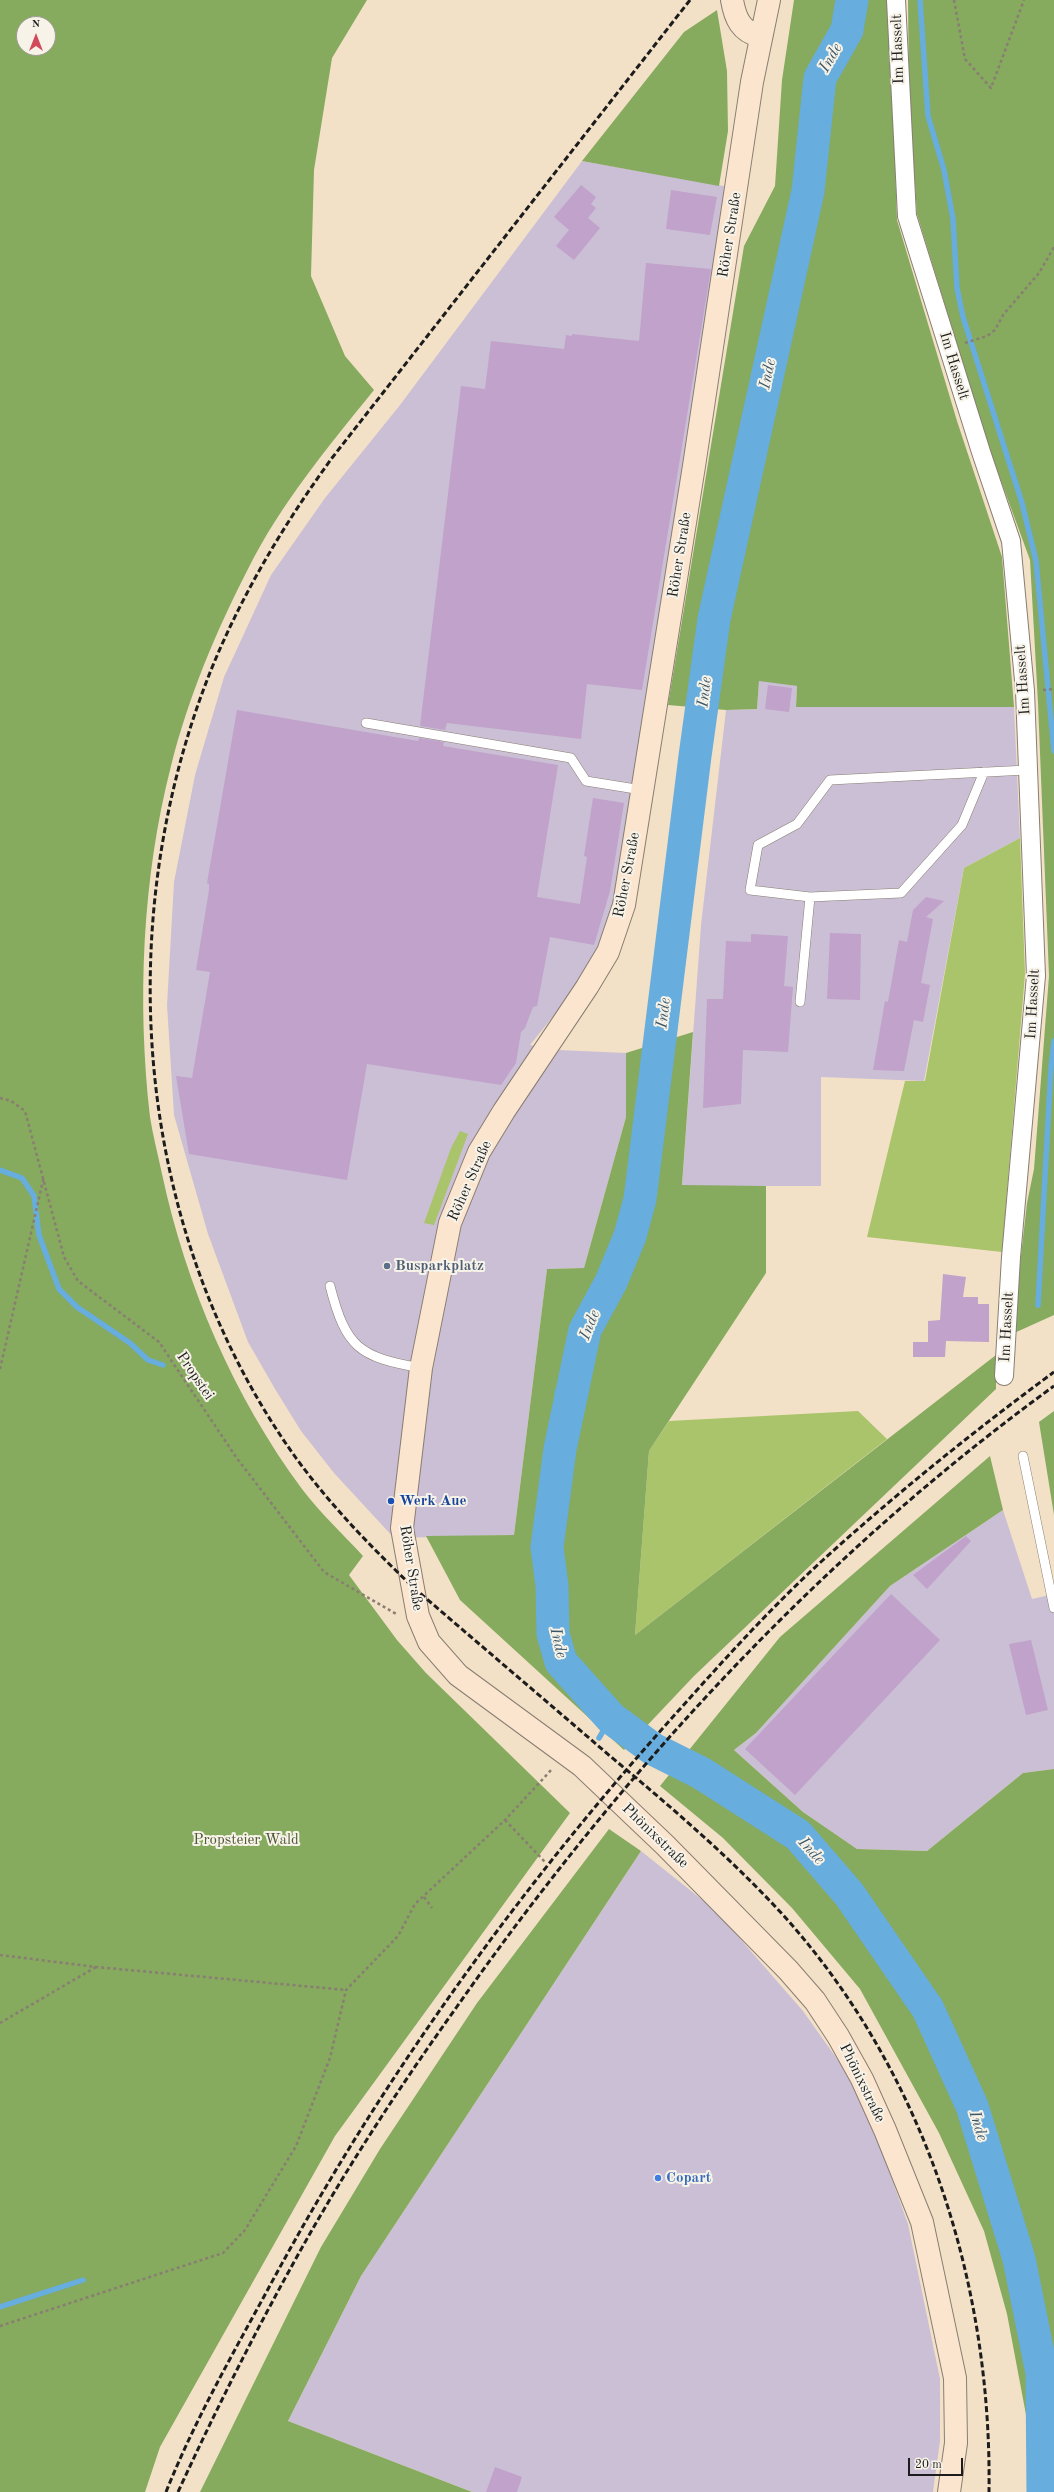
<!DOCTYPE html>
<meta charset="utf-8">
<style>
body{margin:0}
#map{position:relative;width:1054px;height:2492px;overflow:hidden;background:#f3e1c7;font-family:"Old Standard TT",serif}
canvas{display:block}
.north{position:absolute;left:16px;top:16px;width:40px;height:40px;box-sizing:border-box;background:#f7f3e8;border:1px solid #9f9d96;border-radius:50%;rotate:0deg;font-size:11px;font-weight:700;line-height:16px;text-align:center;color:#1c1c1c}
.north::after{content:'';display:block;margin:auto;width:14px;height:18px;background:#d1495b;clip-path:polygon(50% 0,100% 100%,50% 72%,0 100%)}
.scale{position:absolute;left:908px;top:2458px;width:55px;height:18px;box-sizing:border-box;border:2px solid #1c1c1c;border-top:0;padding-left:5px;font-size:12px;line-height:14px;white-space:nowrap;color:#1c1c1c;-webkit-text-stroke:3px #f7f3e8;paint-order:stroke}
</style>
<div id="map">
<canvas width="1054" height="2492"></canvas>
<div class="north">N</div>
<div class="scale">20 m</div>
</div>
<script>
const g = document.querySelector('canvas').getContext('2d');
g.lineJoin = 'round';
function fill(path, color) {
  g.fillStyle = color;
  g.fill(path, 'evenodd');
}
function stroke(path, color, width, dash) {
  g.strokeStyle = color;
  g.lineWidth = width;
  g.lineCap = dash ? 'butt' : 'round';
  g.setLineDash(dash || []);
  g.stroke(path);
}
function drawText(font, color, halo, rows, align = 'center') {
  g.font = font + ' "Old Standard TT",serif';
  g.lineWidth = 4;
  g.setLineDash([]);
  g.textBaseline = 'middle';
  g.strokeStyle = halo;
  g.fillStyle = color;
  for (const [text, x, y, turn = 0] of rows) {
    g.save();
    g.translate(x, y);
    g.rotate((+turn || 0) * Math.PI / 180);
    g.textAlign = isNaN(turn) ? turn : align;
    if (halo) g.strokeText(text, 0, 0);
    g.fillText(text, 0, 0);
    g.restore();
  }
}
const industrial = new Path2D(`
 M582,161L729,187L619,904L602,948L576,988L530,1045L559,1050L626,1053V1117L584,1268L547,1269L514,1535L394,1538L334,1473L301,1431L275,1389L248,1342L208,1234L174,1115L167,1005L174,882L195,775L224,677L271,575L325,498L400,405Z
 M759,680L797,686L796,707H1014L1020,838L964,868L924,1081L821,1077V1186H682L701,925L726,710L757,709Z
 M1003,1510L1032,1599L1054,1594V1769L1023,1773L927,1851L857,1849L803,1812L734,1750L756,1733L890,1586Z
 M641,1851L715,1910L803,2011L852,2080L875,2132L908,2224L940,2379V2441L933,2492H472L288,2421L361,2276Z`);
const green = new Path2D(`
 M1020,838L1025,974L1002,1252L867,1237L905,1081H925L964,868Z
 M460,1131L468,1134L434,1225L424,1223L451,1148Z
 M858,1411L887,1439L635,1635L649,1451L669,1421Z`);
const forest = new Path2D(`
 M0,0H367L332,58L314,170L311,276L345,356L374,390C328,447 281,503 248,569C216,631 188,698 171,766C142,879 137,1002 150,1117C153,1136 158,1155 162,1174C186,1286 234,1397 302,1489C320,1513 343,1534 363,1556L349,1575L397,1640L426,1673L570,1813L335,2136L160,2447L145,2492H0ZM24,24H48V48H24Z
 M794,0H889L897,220L957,421L1002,557L1014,707H796L797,686L759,681L757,709L726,710L668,705L744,246L775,186L782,80Z
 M908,0H1054V1315L1012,1334L1027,1203L1034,1169L1049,976L1038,703L1030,560L989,448L917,214L909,94Z
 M717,10L727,71L728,131L719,186L582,161L684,32Z
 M693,1032L682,1185L766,1186V1273L649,1451L635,1635L996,1355V1389L694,1676L624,1750L460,1600L426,1536L514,1535L547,1269L584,1268L626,1117V1053Z
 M1054,1411V1515L1039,1422Z
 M990,1456L1003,1510L890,1586L756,1733L734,1750L803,1812L857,1849L927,1851L1023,1773L1054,1769V2492H1027V2420L1007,2314L984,2231L939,2133L860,1989L792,1908L723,1838L660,1786L780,1637Z
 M609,1829L641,1851L361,2276L288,2421L472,2492H200L321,2247L380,2149L477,2003Z`);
const stream = new Path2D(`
 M920,0L928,116L944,170L953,219L957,288L963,317L1022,503L1036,561L1054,751
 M0,1170L22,1178L34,1196L39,1235L59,1289L77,1307L130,1343L148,1360L163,1365
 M1038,1305L1051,1067L1054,1041
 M557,1392L571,1394
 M599,1738L611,1718
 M0,2307L83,2280`);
const river = new Path2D(`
 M852,0L847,30L820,78L808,191L714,619L695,756L640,1199L630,1236L611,1282L585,1330L560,1449L547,1547L552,1586L553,1634L561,1662L611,1718L653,1749L701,1773L798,1835L849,1894L928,2009L972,2106L1019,2259L1042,2373L1043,2492`);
const building = new Path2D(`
 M581,185L596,197L591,204L596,208L588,218L600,228L574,260L556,246L569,230L554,217Z
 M671,190L717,197L710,235L666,229Z
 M646,263L711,269L642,690L587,684L581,739L447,723L445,730L420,726L461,386L485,389L491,341L564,349L566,335L572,336V334L639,341Z
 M768,685L792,688L789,712L765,709Z
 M237,710L418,741L419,738L444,742L443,746L558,765L537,897L580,904L587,857L584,856L593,798L624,803L610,891L594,945L550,937L537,1006L533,1007L525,1028L521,1032L516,1063L501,1085L367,1064L347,1180L189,1154L176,1076L192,1078L210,972L196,970L209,890V884L207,883Z
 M926,897L944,901L926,917L933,919L921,983L930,985L923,1022L914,1020L904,1071L873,1070L885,1001L888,1002L899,940L907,942L913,910Z
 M830,933L861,934L860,1000L827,999Z
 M751,934L788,936L784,986L793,987L788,1052L743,1050L741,1104L703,1108L707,999H723L726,941L751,942Z
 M943,1274L966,1277L963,1297H978V1304H989V1342L946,1341L945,1357H913V1342H928V1321L940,1320Z
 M966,1536L971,1541L927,1589L913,1575Z
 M891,1594L940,1640L795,1795L745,1749Z
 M1031,1640L1048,1710L1026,1715L1009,1644Z
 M495,2467L522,2477L517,2492H486Z`);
const path = new Path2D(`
 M954,0L965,59L991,88L1024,0
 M965,343L987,336L995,330L1003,315L1039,273L1054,247
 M1043,690L1054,689
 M0,1098L11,1101L25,1111L64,1257L78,1281L159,1342L236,1457L324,1572L398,1615
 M0,1369L44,1176
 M505,1820L545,1862
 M424,1897L432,1908
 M0,1955L96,1967L346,1990
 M0,2023L96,1967
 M0,2326L223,2253L245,2230L296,2146L330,2058L346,1990L398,1936L415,1904L505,1820L553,1768`);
const service = new Path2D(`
 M366,723L571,758L586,781L642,790
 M810,897L901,893L962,825L984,772
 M800,1002L810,897L750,890L758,845L797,824L830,780L1027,770
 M330,1286C346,1348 359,1357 421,1368
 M1023,1456L1054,1608`);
const minor = new Path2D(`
 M896,0L907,216L981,452L1011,541L1025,691L1036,976L1011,1257L1004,1376`);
const secondary = new Path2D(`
 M732,0C735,18 741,32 760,36
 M769,0L752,82L694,466L624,905L608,952L587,987L504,1111L479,1152L450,1223L421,1368L402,1528L418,1616L429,1642L458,1675L582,1766L665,1845L788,1970L815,2001L838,2036L862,2079L885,2130L922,2222L955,2378L956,2443L949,2492`);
const rail = new Path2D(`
 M690,0L332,458C284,524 242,594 211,670C109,925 134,1232 296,1458C331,1506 371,1547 414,1588C479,1644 545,1700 610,1756C671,1807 731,1858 784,1916C925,2073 992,2284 989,2492
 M166,2492C194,2422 231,2357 267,2291C376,2088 510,1900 663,1728C714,1671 766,1612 823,1560C897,1493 974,1431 1054,1372
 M178,2492C218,2405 261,2320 308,2237C353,2158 403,2082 456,2008C622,1771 820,1556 1054,1386`);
const markers = [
 [387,1266,4,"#5c6f8a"],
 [391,1501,4,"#1a4fb4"],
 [658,2178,4,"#3f7fe0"]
];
const streetNames = [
 ["Im Hasselt",898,49,-92],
 ["Röher Straße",730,235,-81],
 ["Im Hasselt",954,366,73],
 ["Röher Straße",680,555,-81],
 ["Im Hasselt",1023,680,-94],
 ["Röher Straße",627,875,-79],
 ["Im Hasselt",1033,1004,-87],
 ["Röher Straße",470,1181,-66],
 ["Im Hasselt",1007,1327,-87],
 ["Propstei",195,1376,56],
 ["Röher Straße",411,1568,81],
 ["Phönixstraße",655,1836,44],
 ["Phönixstraße",862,2083,64]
];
const serviceNames = [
 ["Busparkplatz",395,1266]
];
const transitNames = [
 ["Werk Aue",399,1501]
];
const parkNames = [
 ["Propsteier Wald",246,1840]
];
const shopNames = [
 ["Copart",666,2178]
];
const waterNames = [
 ["Inde",831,58,-60],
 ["Inde",768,374,-78],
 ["Inde",705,692,-83],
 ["Inde",664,1013,-83],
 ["Inde",590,1325,-68],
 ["Inde",558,1643,77],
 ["Inde",811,1851,48],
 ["Inde",978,2126,73]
];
fill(industrial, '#cbbfd5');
fill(green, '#a9c46a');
fill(forest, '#86aa5e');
stroke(stream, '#67addd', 5.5);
stroke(river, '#67addd', 33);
fill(building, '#c0a2ca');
stroke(service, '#887e72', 10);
stroke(minor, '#887e72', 20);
stroke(secondary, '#887e72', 24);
stroke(path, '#887e72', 2.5, [3, 3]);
stroke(service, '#fff', 9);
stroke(minor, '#fff', 18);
stroke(secondary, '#fbe5cf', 22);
stroke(rail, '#1c1c1c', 3, [6, 3]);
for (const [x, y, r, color] of markers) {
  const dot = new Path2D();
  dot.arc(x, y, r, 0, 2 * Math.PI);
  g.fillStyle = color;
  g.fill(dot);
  stroke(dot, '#f7f3e8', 1.5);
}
drawText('15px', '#1c1c1c', '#f7f3e8', streetNames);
drawText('bold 15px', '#4e5e75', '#f7f3e8', serviceNames, 'left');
drawText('bold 15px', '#164399', '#f7f3e8', transitNames, 'left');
drawText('15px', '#4d5737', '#f7f3e8', parkNames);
drawText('bold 15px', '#366cbe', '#f7f3e8', shopNames, 'left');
drawText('italic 16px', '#3a5669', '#f7f3e8', waterNames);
</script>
